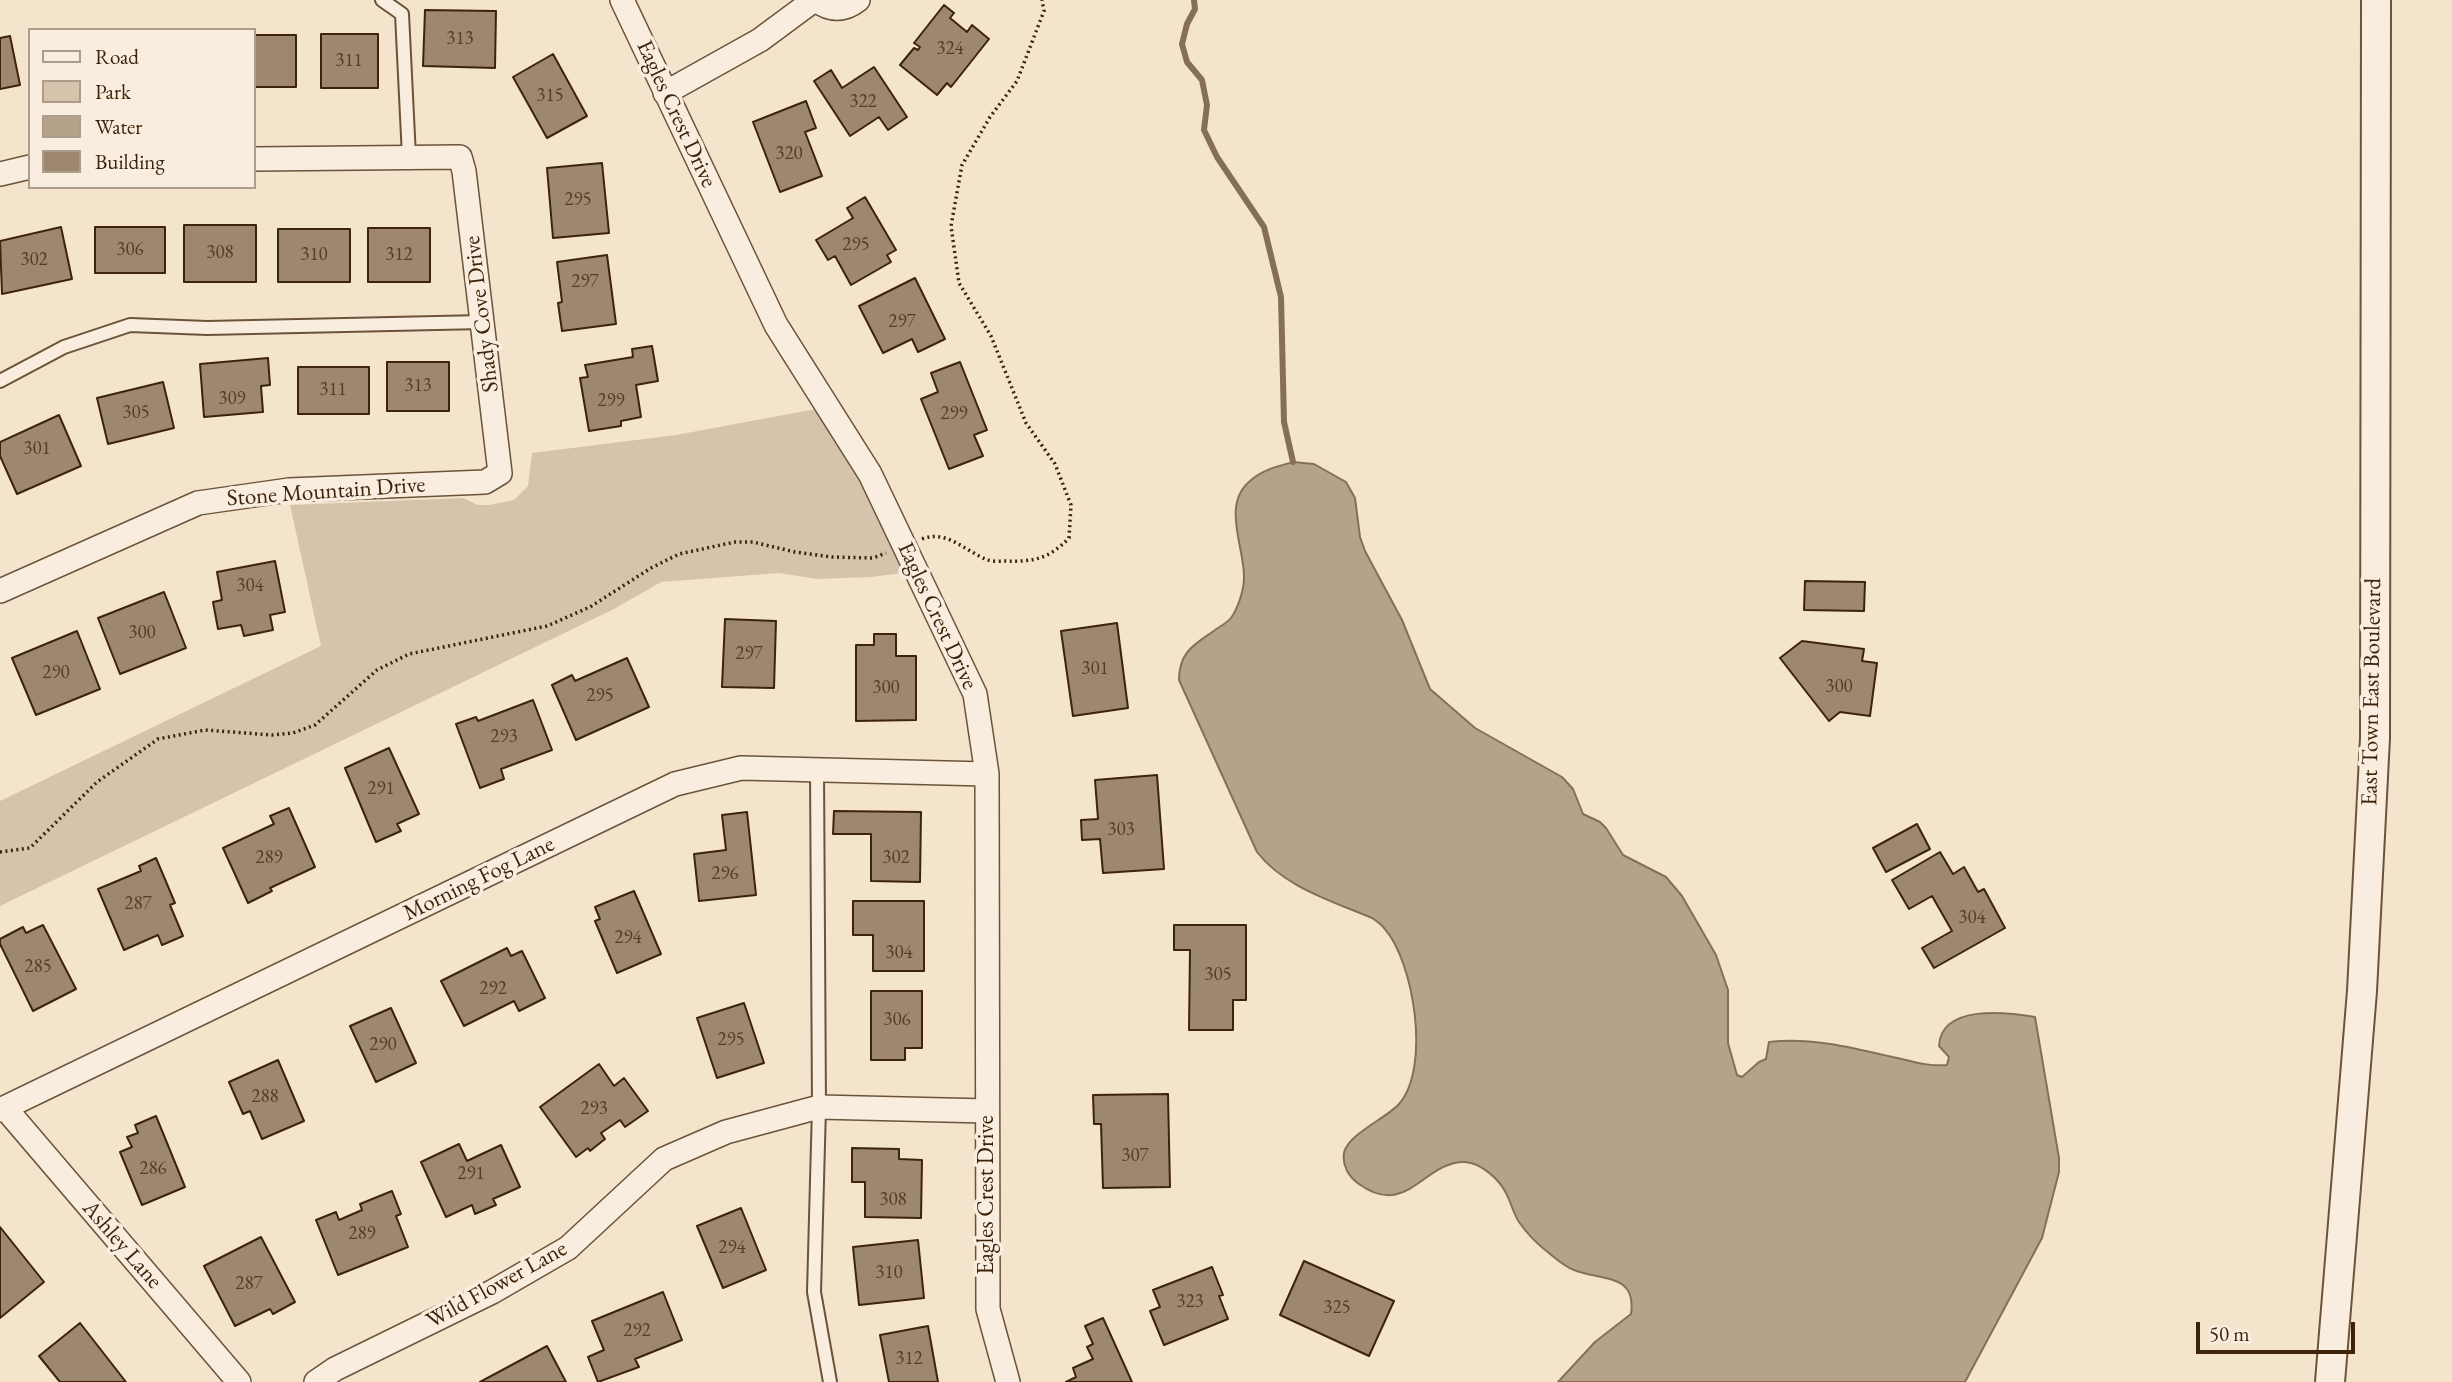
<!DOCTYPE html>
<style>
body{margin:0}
#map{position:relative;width:2452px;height:1382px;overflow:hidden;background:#f5e4cc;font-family:"EB Garamond",serif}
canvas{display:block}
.legend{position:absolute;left:28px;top:28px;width:228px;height:161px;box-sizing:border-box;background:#f8edde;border:2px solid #ad9c89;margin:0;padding:9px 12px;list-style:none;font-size:21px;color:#3d230a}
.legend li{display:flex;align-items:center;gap:14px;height:35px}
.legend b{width:35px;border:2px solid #ad9c89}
.scale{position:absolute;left:2196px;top:1322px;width:159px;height:32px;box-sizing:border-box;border:4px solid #3d230a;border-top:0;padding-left:9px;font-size:21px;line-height:24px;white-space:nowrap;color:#3d230a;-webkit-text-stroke:5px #f8edde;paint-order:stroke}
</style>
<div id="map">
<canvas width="2452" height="1382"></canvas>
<ul class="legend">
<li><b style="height:9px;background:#f8edde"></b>Road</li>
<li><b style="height:19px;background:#d6c3ab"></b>Park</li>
<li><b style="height:19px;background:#b6a28a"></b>Water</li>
<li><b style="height:19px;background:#9d876f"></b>Building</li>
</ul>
<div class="scale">50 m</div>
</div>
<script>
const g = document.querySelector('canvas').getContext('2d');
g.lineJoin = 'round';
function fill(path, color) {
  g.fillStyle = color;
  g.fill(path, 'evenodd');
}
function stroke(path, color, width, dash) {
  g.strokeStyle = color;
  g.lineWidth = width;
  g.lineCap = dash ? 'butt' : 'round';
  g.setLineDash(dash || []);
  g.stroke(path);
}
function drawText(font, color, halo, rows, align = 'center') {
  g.font = font + ' "EB Garamond",serif';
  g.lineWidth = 7;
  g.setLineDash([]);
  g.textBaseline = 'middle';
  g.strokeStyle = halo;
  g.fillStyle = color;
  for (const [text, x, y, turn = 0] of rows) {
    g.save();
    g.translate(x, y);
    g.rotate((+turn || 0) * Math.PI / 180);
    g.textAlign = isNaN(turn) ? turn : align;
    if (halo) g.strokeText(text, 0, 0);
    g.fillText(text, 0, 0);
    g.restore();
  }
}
const green = new Path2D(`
 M821,408L910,572L871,577L817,579L779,573L661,582L614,609L0,906V801L321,646L290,505L463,498L478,505H489L514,500L528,486L532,453L676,435Z`);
const water = new Path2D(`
 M1293,462L1314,464L1346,482L1355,498L1360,537L1365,551L1402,620L1430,689L1475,728L1562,777L1573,789L1583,814L1600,822L1606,828L1623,855L1666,877L1682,896L1716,955L1728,990V1043L1737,1075L1742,1077L1759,1062L1766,1059L1769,1042C1808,1037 1850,1047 1888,1056C1908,1060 1927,1067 1947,1065L1949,1057L1939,1046C1941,1004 2007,1012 2035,1017L2059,1158V1172L2042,1238L1965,1382H1558L1595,1342L1631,1314C1637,1273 1602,1281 1574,1270C1563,1266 1553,1256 1544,1249C1534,1241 1526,1232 1519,1222C1513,1213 1511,1202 1506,1193C1499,1179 1481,1163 1465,1162C1424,1161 1407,1219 1359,1184C1349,1177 1342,1166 1344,1153C1348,1134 1387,1118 1399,1104C1431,1068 1414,961 1384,928C1381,924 1376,921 1372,918C1332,901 1284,887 1257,852L1179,680C1179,650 1196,644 1218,628C1222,625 1228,622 1231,618C1238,608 1244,590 1244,578C1245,548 1221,505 1250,481C1262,470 1278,466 1293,462Z`);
const stream = new Path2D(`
 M1194,0L1195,9L1187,24L1182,44L1187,62L1202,80L1207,105L1204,130L1217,157L1264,227L1281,297L1284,422L1293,462`);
const building = new Path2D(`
 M944,5L954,13L950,18L967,32L972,25L989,39L951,87L947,83L937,95L900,65L914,48L918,50L920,47L914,43Z
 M425,10L496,11L495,68L423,66Z
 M321,34H378V88H321Z
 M254,35H296V87H254Z
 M10,36L20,85L0,89V38Z
 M553,54L587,116L547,138L513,77Z
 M874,67L907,117L888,130L879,117L850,136L814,81L831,70L842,88Z
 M806,101L816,128L805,132L822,176L780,192L753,122Z
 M602,163L609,233L553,238L547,168Z
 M865,197L896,250L887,255L891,262L851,285L835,256L828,260L816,240L853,218L847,208Z
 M184,225H256V282H184Z
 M61,227L72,279L2,294L0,241Z
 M95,227H165V273H95Z
 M368,228H430V282H368Z
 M278,229H350V282H278Z
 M607,255L616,324L562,331L558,303L562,302L557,262Z
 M915,278L945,339L918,352L912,339L883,353L859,306Z
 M652,346L658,381L636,385L641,417L621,421V426L589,431L580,378L588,377L585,365L633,357L632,349Z
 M268,358L270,385L261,386L263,412L204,417L200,364Z
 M387,362H449V411H387Z
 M960,362L987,430L974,435L983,456L949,469L921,399L938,392L931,373Z
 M298,367H369V414H298Z
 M163,382L174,428L108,444L97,398Z
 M59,415L81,466L17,494L0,456V442Z
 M275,561L285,612L270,615L273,630L244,636L241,625L218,629L213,602L222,600L217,572Z
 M1805,581L1865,582L1864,611L1804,610Z
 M164,592L186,648L120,674L98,618Z
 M725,619L776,621L774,688L722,687Z
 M1117,623L1128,708L1073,716L1061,631Z
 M77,631L100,689L36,715L12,658Z
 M874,634H896V656H916V720L856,721V645H874Z
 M1802,641L1864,649L1862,661L1877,663L1870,716L1840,712L1829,721L1780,658Z
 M627,658L649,707L576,740L552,685L572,675L575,681Z
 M533,700L552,750L501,769L504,779L480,788L456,724L476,717L478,721Z
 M389,748L419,814L397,824L401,831L376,842L345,768Z
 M1157,775L1164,869L1103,873L1100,839L1082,840L1081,820L1098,819L1095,780Z
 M289,808L315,867L270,888L272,891L248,903L223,848L274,824L270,816Z
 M834,811L921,812L920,882L871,881V834H833Z
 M747,812L756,895L699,901L694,854L726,850L722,815Z
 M1917,824L1930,849L1886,872L1873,848Z
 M1940,852L1953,874L1964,867L1978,892L1984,889L2005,928L1934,968L1922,948L1952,931L1932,896L1909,909L1892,880Z
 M156,858L175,903L170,905L183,936L162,945L158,935L124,950L98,889L141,871L139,866Z
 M634,891L661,954L617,973L595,921L600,919L595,907Z
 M853,901H924V971H873V935H853Z
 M43,925L76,989L33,1011L0,944V939L23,927L26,933Z
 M1174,925H1246V1000H1233V1030H1189L1190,950H1174Z
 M507,948L511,956L522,951L545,998L519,1011L514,1001L464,1026L441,981Z
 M871,991H922V1048H905V1060H871Z
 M744,1003L764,1063L717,1078L697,1018Z
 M391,1008L416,1063L376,1082L350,1026Z
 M278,1060L304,1121L262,1139L250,1111L243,1114L229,1082Z
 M599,1064L614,1086L624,1078L648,1111L625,1127L620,1120L601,1133L605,1139L590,1151L588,1148L576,1157L540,1107Z
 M1168,1094L1170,1187L1103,1188L1101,1124H1094L1093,1095Z
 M156,1116L185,1187L142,1205L120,1152L132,1147L127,1137L138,1133L135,1125Z
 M459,1144L467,1161L501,1145L520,1187L493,1199L496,1205L475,1214L472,1205L446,1217L421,1162Z
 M852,1148L899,1149V1159L922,1160L921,1218L865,1217V1182H852Z
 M392,1191L401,1214L396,1216L408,1247L338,1275L316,1220L336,1212L339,1220L362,1210L360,1204Z
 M741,1208L766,1270L723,1288L697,1226Z
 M0,1227L44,1282L0,1318Z
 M261,1237L295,1302L273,1314L270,1309L235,1326L204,1266Z
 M918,1240L924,1298L859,1305L853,1247Z
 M1304,1261L1394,1301L1369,1356L1280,1315Z
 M1212,1267L1223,1295L1219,1296L1228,1319L1164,1345L1150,1311L1160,1307L1153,1290Z
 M663,1292L682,1340L635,1359L639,1367L598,1382L588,1357L604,1350L592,1321Z
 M1103,1318L1132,1382H1066L1076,1377L1073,1368L1093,1359L1087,1347L1093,1344L1085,1326Z
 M80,1323L126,1382H60L39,1356Z
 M928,1326L938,1382H889L880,1335Z
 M547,1346L566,1382H480Z`);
const path = new Path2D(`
 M922,539C947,529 966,552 988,560C993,562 1000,561 1005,561C1033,562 1049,559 1069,538L1071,505L1055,464L1026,423L991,336L959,283L951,226L962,165L990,117L1017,81L1044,11L1042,0
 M0,852L30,848L97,782L158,739L205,730L272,735L293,733L315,725L377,670L409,654L547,626L590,607L651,568L679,554L735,542H753L795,552L832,557L873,558L886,553`);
const service = new Path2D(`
 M382,0L402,14L409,157
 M0,381L64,347L130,325L207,328L483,322
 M817,769L819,1107L814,1292L830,1382`);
const minor = new Path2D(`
 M622,0L776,325L870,474L975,694L987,774L988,1309L1008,1382
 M816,0C830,11 844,11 858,0
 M665,93L760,40L814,0
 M0,174L30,167
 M0,591L198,503L289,490L485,482L500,473L464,171L460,157L254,159
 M5,1108L239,1382
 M0,1110L675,784L741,768L987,774
 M316,1382L335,1369L492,1292L568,1248L664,1159L726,1132L819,1107L987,1111`);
const tertiary = new Path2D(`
 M2330,1382L2362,991L2375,738L2376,0`);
const numberNames = [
 ["313",460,39],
 ["324",950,49],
 ["311",349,61],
 ["315",550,96],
 ["322",863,102],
 ["320",789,154],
 ["295",578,200],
 ["295",856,245],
 ["306",130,250],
 ["308",220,253],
 ["310",314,255],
 ["312",399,255],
 ["302",34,260],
 ["297",585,282],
 ["297",902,322],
 ["313",418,386],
 ["311",333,390],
 ["309",232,399],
 ["299",611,401],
 ["305",136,413],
 ["299",954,414],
 ["301",37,449],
 ["304",250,586],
 ["300",142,633],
 ["297",749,654],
 ["301",1095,669],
 ["290",56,673],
 ["300",1839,687],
 ["300",886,688],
 ["295",600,696],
 ["293",504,737],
 ["291",381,789],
 ["303",1121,830],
 ["289",269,858],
 ["302",896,858],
 ["296",725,874],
 ["287",138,904],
 ["304",1972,918],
 ["294",628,938],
 ["304",899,953],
 ["285",38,967],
 ["305",1218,975],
 ["292",493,989],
 ["306",897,1020],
 ["295",731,1040],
 ["290",383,1045],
 ["288",265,1097],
 ["293",594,1109],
 ["307",1135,1156],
 ["286",153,1169],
 ["291",471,1174],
 ["308",893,1200],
 ["289",362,1234],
 ["294",732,1248],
 ["310",889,1273],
 ["287",249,1284],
 ["323",1190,1302],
 ["325",1337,1308],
 ["292",637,1331],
 ["312",909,1359]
];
const streetNames = [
 ["Eagles Crest Drive",676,114,65],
 ["Shady Cove Drive",482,314,-97],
 ["Stone Mountain Drive",326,492,-4],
 ["Eagles Crest Drive",937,616,65],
 ["East Town East Boulevard",2372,692,-89],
 ["Morning Fog Lane",479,879,-26],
 ["Eagles Crest Drive",987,1195,-90],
 ["Ashley Lane",122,1245,49],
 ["Wild Flower Lane",497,1285,-29]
];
fill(green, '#d6c3ab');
fill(water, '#b6a28a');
stroke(water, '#866f57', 2);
stroke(stream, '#866f57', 6);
fill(building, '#9d876f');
stroke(building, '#3d230a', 2);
stroke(service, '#6b533a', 16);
stroke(minor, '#6b533a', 26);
stroke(tertiary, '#6b533a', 32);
stroke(path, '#3d230a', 3.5, [2, 3.5]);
stroke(service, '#f8edde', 12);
stroke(minor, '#f8edde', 23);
stroke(tertiary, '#f8edde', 28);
drawText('19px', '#553c23', null, numberNames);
drawText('23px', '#3d230a', '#f8edde', streetNames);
</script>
